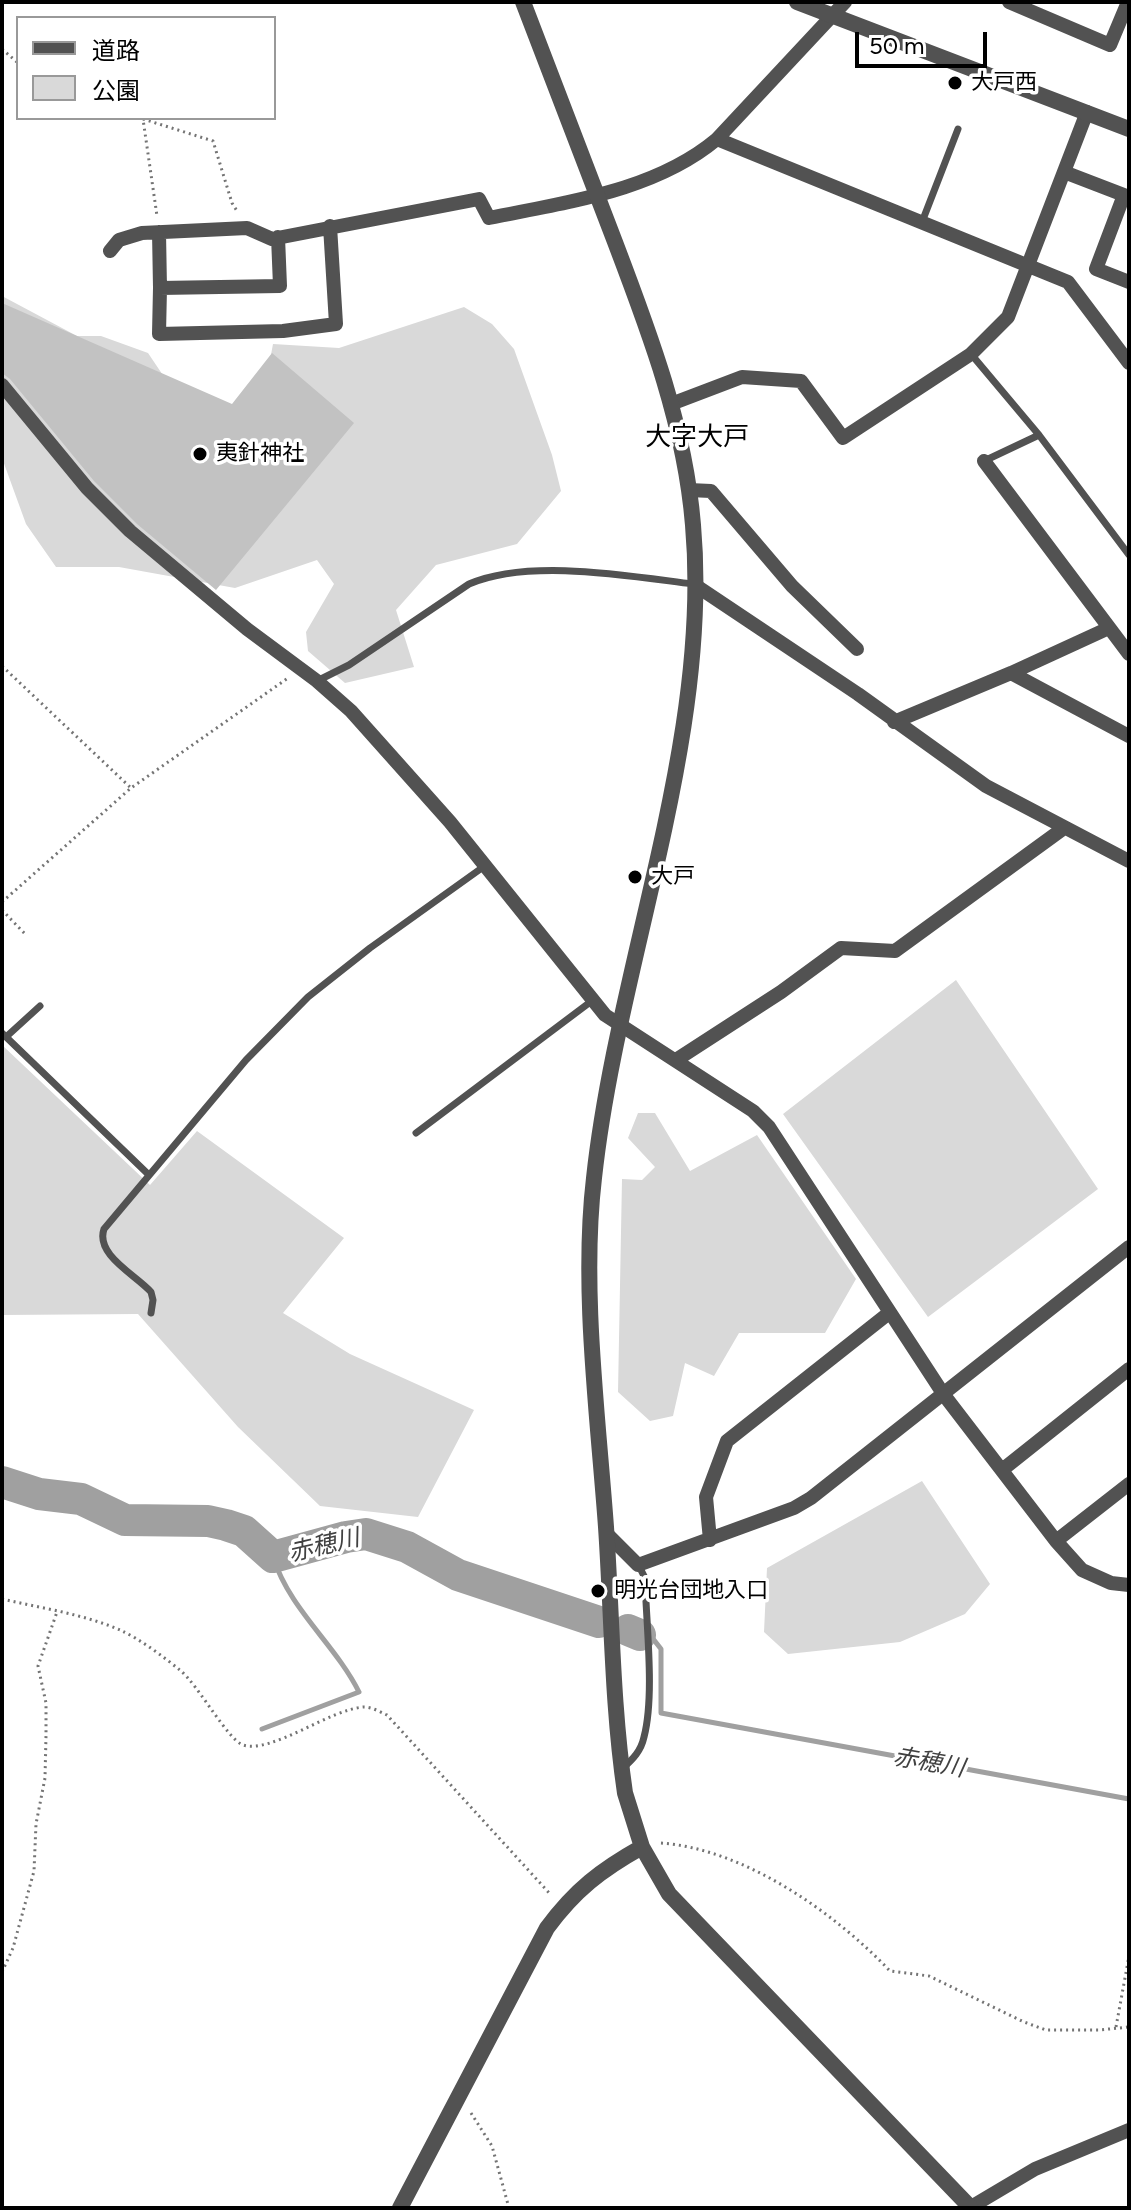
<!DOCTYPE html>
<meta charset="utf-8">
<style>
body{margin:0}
#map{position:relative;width:1131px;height:2210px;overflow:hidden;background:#fff;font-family:Figtree,"Noto Sans JP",sans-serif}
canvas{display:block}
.frame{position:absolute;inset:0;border:4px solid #000;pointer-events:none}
.legend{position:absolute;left:16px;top:16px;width:260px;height:104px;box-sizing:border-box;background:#fff;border:2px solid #999;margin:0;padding:10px 14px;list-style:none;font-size:24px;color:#000}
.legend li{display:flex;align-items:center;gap:16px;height:40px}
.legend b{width:40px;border:2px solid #999}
.scale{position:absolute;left:855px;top:32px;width:132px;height:36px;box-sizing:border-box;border:4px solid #000;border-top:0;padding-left:10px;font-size:24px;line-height:28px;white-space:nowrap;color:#000;-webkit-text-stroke:6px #fff;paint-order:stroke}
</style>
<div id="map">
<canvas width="1131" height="2210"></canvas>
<div class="frame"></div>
<ul class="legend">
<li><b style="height:10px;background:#525252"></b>道路</li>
<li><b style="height:22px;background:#d9d9d9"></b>公園</li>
</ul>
<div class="scale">50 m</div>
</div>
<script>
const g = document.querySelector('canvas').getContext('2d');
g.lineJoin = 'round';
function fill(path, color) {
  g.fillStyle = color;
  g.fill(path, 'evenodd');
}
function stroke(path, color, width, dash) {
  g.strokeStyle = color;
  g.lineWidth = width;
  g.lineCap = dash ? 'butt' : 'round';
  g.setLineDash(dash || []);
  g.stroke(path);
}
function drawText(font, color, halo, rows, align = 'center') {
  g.font = font + ' Figtree,"Noto Sans JP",sans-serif';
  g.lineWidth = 7;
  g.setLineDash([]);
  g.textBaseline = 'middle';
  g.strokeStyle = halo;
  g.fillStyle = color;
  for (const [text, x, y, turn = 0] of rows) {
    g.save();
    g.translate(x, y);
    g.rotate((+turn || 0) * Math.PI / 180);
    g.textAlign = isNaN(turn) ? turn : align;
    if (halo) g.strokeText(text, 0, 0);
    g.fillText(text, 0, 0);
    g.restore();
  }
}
const green = new Path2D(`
 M2,296L77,336H101L148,353L183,405L237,416L264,392L273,344L339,348L464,307L492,324L514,349L552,455L561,491L517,544L436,565L396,610L414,667L345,683L308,651L306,632L334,584L317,560L235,588L119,567H56L26,524L2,458Z
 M956,980L1098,1189L928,1317L783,1114Z
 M2,1045L150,1185L197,1131L344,1238L283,1313L350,1354L474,1410L418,1517L320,1506L238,1427L138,1314L2,1315Z
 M638,1113H655L690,1171L757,1135L856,1279L825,1333H739L714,1376L685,1363L673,1416L650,1421L618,1392L622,1179L642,1180L655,1167L628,1138Z
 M922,1481L990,1584L965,1614L900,1642L788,1654L764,1632L767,1568Z`);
const stream = new Path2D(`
 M654,1640L661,1649V1713L1129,1799
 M262,1729L359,1692C335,1644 290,1610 273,1557`);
const river = new Path2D(`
 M2,1482L39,1494L81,1499L125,1520L208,1521L226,1525L244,1531L273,1557L346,1537L366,1534L407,1547L458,1575L599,1622
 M628,1630L640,1635`);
const building = new Path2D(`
 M2,303L232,404L272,353L354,423L216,590L137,524L94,481L10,379L2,373Z`);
const path = new Path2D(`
 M2,49L18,63
 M141,118L143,119L157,216
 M143,119L213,141L232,203L237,211
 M2,666L131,788
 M2,902L131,788L288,678
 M2,910L26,935
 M2,1599C41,1608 83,1614 120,1630C140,1639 164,1657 181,1671C198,1685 228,1740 243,1745C272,1754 330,1709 364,1707C372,1707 380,1712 387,1715L551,1895
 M661,1843C744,1849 834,1912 890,1971L929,1976L1024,2022L1046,2030H1099L1129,2027
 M2,1972L13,1948L34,1871L36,1824L45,1778L46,1736V1703L38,1666L57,1612
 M1116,2027L1129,1956
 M471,2113L492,2146L509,2208`);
const service = new Path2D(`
 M922,222L958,129
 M971,354L1039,435L1129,555
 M984,461L1039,435
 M317,681L349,665L469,584C529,558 629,576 693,584
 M2,1033L149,1175
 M6,1037L40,1006
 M416,1133L593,1000
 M151,1313L153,1300L151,1292C136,1275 95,1255 104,1229L246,1060L308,997L370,948L486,865
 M623,1768C633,1759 641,1751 644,1737C655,1695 646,1623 645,1578L639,1566`);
const minor = new Path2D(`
 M1009,2L1110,45L1128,2
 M717,139L1068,282L1129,363
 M1064,172L1129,197
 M1124,195L1096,269L1129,282
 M159,232L160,288L280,286L278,237
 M110,251L119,240L142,233L247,228L272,239L479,199L489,218C567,202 655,191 717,139L845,2
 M160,288L159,334L283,331L336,324L330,226
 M2,385L87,488L130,531L247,629L317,681L351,711L450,822L605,1015L753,1111L769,1127L944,1395L1056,1541L1082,1570L1111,1583L1129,1585
 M671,404L742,377L801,381L843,438L971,354L1008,317L1087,112
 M984,461L1129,654
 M689,490L711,491L792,586L857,649
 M695,585L858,694L986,786L1129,861
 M1011,673L1129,736
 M894,722L1011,673L1109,628
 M676,1060L781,992L841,948L895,951L1064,828
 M1002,1470L1129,1369
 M607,1534L638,1565L794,1508L811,1498L1129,1247
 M710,1540L706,1497L727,1441L889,1313
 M1056,1541L1129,1484
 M971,2207L1035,2169L1129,2130`);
const tertiary = new Path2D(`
 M523,2C554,82 585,162 615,242C650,334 685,426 693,525C712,740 617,965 594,1178C581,1288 598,1416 606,1527C612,1615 612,1705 625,1793L642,1847L669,1894L971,2208
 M797,2L1129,129
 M400,2208L547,1928C575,1890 601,1870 642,1847`);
const markers = [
 [955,83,8,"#000"],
 [200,454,8,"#000"],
 [635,877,8,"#000"],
 [598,1591,8,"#000"]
];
const poiNames = [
 ["大戸西",971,83],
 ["夷針神社",216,454],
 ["大戸",651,877],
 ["明光台団地入口",614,1591]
];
const waterNames = [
 ["赤穂川",324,1546,-13],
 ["赤穂川",929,1763,10]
];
const quarterNames = [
 ["大字大戸",697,437]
];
fill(green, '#d9d9d9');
stroke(stream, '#a0a0a0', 5);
stroke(river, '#a0a0a0', 32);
fill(building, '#c2c2c2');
stroke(path, '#747474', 3, [2, 4]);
stroke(service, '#525252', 7);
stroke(minor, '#525252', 14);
stroke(tertiary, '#525252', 16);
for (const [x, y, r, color] of markers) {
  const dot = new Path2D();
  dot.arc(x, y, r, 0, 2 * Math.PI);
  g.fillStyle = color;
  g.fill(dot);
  stroke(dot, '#fff', 3);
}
drawText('22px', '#000', '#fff', poiNames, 'left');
drawText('italic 24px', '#414141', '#fff', waterNames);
drawText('26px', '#000', '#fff', quarterNames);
</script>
